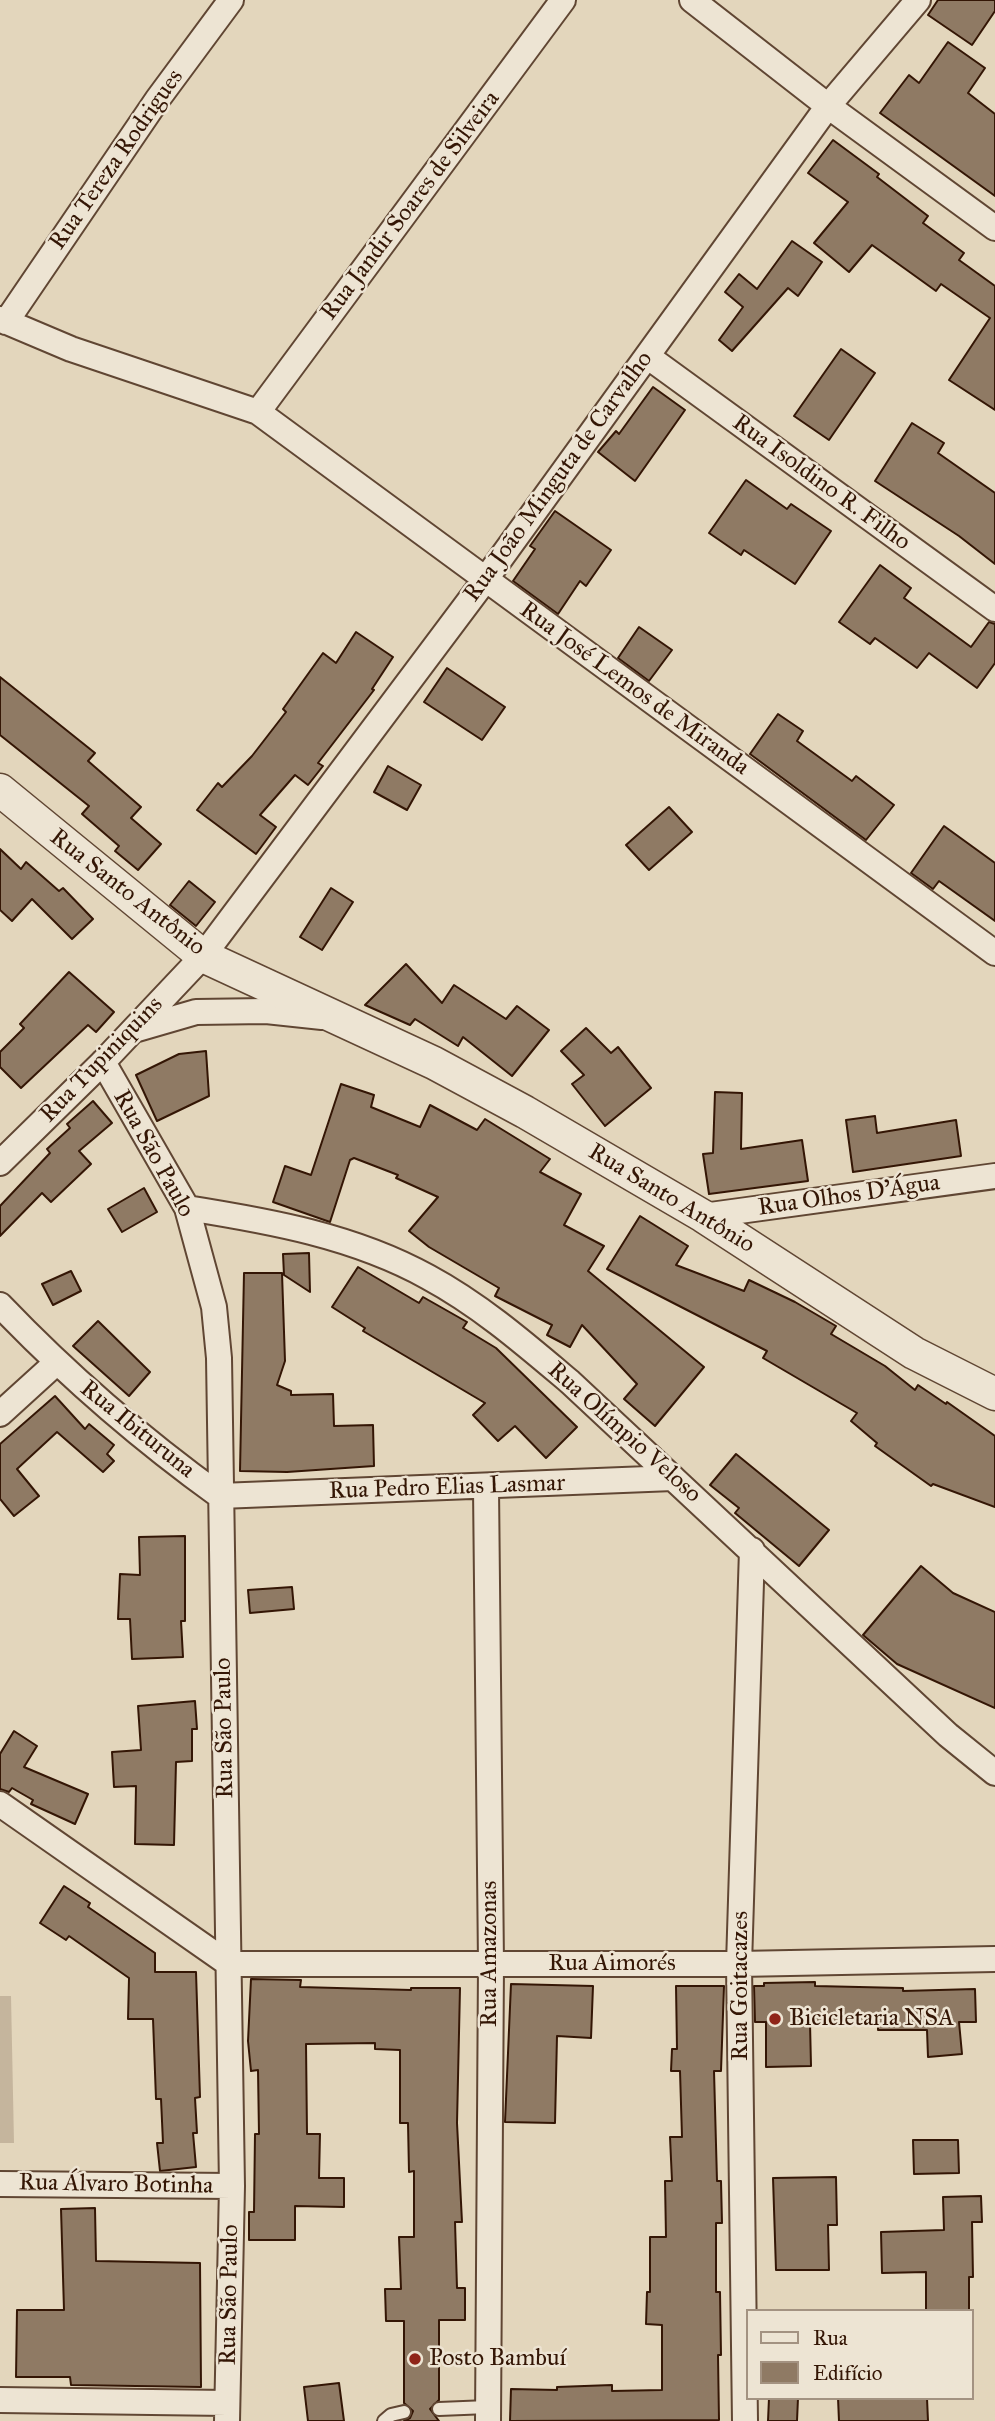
<!DOCTYPE html>
<meta charset="utf-8">
<style>
body{margin:0}
#map{position:relative;width:995px;height:2421px;overflow:hidden;background:#e3d6bc;font-family:"IM FELL Great Primer",serif}
canvas{display:block}
.legend{position:absolute;left:746px;top:2309px;width:228px;height:91px;box-sizing:border-box;background:#ede4d3;border:2px solid #a39281;margin:0;padding:9px 12px;list-style:none;font-size:21px;color:#341605}
.legend li{display:flex;align-items:center;gap:14px;height:35px}
.legend b{width:35px;border:2px solid #a39281}
</style>
<div id="map">
<canvas width="995" height="2421"></canvas>
<ul class="legend">
<li><b style="height:9px;background:#ede4d3"></b>Rua</li>
<li><b style="height:19px;background:#8f7a64"></b>Edifício</li>
</ul>
</div>
<script>
const g = document.querySelector('canvas').getContext('2d');
g.lineJoin = 'round';
function fill(path, color) {
  g.fillStyle = color;
  g.fill(path, 'evenodd');
}
function stroke(path, color, width, dash) {
  g.strokeStyle = color;
  g.lineWidth = width;
  g.lineCap = dash ? 'butt' : 'round';
  g.setLineDash(dash || []);
  g.stroke(path);
}
function drawText(font, color, halo, rows, align = 'center') {
  g.font = font + ' "IM FELL Great Primer",serif';
  g.lineWidth = 5;
  g.setLineDash([]);
  g.textBaseline = 'middle';
  g.strokeStyle = halo;
  g.fillStyle = color;
  for (const [text, x, y, turn = 0] of rows) {
    g.save();
    g.translate(x, y);
    g.rotate((+turn || 0) * Math.PI / 180);
    g.textAlign = isNaN(turn) ? turn : align;
    if (halo) g.strokeText(text, 0, 0);
    g.fillText(text, 0, 0);
    g.restore();
  }
}
const green = new Path2D(`
 M0,1996H11L14,2143H0Z`);
const building = new Path2D(`
 M938,0H995V11L972,45L928,15Z
 M948,42L985,68L968,93L995,114V196L880,113L909,75L919,83Z
 M833,140L879,174L877,177L928,216L923,223L964,253L959,260L995,286V410L949,380L990,318L941,284L936,291L872,245L849,272L814,243L848,202L808,173Z
 M792,241L822,262L798,296L788,288L732,351L719,340L743,307L725,292L739,274L757,289Z
 M841,349L875,373L829,440L794,416Z
 M653,387L685,410L635,481L598,452L616,431L619,434Z
 M912,423L944,443L938,453L995,493V564L959,536L875,481Z
 M746,480L787,509L791,504L831,531L795,584L744,550L741,555L709,533Z
 M555,511L611,550L586,586L580,581L558,614L513,581L535,549L530,546Z
 M880,565L911,588L904,598L971,647L989,622L995,624V663L977,688L929,653L917,668L875,638L870,644L839,622Z
 M639,627L672,650L649,681L618,658Z
 M356,632L393,657L372,689L374,690L318,763L323,766L308,785L295,775L260,815L276,827L256,854L197,810L218,783L222,787L252,756L286,712L283,709L323,653L336,663Z
 M447,668L505,707L482,740L424,702Z
 M0,677L95,753L88,761L141,807L131,818L161,844L138,870L115,851L119,846L82,814L89,806L0,735Z
 M778,714L803,731L797,741L852,781L856,776L894,805L866,840L750,754Z
 M388,766L421,785L407,810L374,792Z
 M669,807L692,832L649,870L626,845Z
 M944,826L995,863V921L939,881L933,889L911,873Z
 M0,849L21,869L26,862L59,891L63,888L93,919L72,939L32,899L12,921L0,910Z
 M189,881L215,902L196,926L170,905Z
 M331,888L353,902L322,950L300,937Z
 M406,964L442,1003L454,985L506,1019L517,1006L549,1030L512,1076L463,1037L458,1046L415,1019L410,1025L365,1005Z
 M69,972L114,1012L96,1032L88,1025L21,1088L0,1067V1052L24,1028L20,1024Z
 M586,1028L611,1053L618,1047L651,1088L605,1126L572,1084L584,1075L561,1051Z
 M206,1051L209,1096L157,1121L136,1075L179,1054Z
 M341,1084L374,1095L371,1107L420,1127L430,1105L477,1130L485,1119L550,1159L540,1172L581,1194L564,1225L604,1246L588,1271L704,1367L655,1426L624,1399L637,1384L582,1325L570,1347L547,1335L552,1325L495,1296L499,1288L429,1247L409,1231L438,1197L396,1178L398,1175L354,1158L350,1160L330,1222L273,1202L285,1166L311,1175Z
 M715,1092L742,1093L741,1149L802,1140L808,1181L709,1194L703,1154L713,1153Z
 M93,1101L112,1123L79,1151L91,1164L51,1202L42,1193L0,1236V1206L50,1153L47,1149L70,1128L67,1124Z
 M875,1116L877,1133L956,1120L961,1156L853,1172L846,1120Z
 M144,1188L157,1212L122,1232L108,1209Z
 M640,1216L688,1246L676,1265L744,1291L749,1280L795,1302L836,1326L831,1334L885,1366L915,1390L918,1385L946,1404L947,1402L995,1436V1507L933,1484L931,1486L875,1446L877,1443L851,1421L857,1413L763,1358L767,1351L607,1269Z
 M309,1253L310,1292L284,1275L283,1254Z
 M358,1267L419,1303L423,1297L467,1322L463,1328L496,1348L577,1427L546,1458L515,1426L498,1441L473,1415L485,1403L363,1331L365,1328L332,1307Z
 M71,1271L81,1291L53,1305L42,1284Z
 M244,1273H282L285,1361L277,1385L291,1391V1395L333,1394L334,1426L373,1425L374,1466L287,1472L240,1471Z
 M98,1321L150,1372L129,1396L73,1346Z
 M55,1396L85,1429L89,1424L114,1445L107,1454L114,1461L103,1472L57,1432L17,1469L39,1496L14,1516L0,1499V1444Z
 M736,1454L829,1530L799,1566L735,1513L739,1508L710,1485Z
 M185,1536V1621H181L183,1657L132,1659L130,1619H118L120,1574L140,1575L139,1537Z
 M921,1566L953,1593L995,1612V1708L897,1664L863,1635Z
 M292,1587L294,1609L250,1613L248,1590Z
 M195,1701L197,1729H192V1761L176,1762L174,1845L135,1844L136,1786L114,1787L112,1752L141,1750L138,1706Z
 M14,1731L37,1746L24,1767L88,1794L75,1824L31,1804L33,1800L12,1788L9,1792L0,1789V1754Z
 M64,1886L90,1903L88,1907L155,1953V1972H196L200,2097L195,2098L197,2133H193L196,2167L160,2171L157,2143H163L161,2099H156L153,2019H128L129,1978L69,1936L66,1940L40,1923Z
 M251,1979L301,1980L300,1987L411,1990V1988H460L457,2123L462,2222H455L457,2288H465V2320H439V2400L430,2409L439,2421H404L410,2418L413,2411L404,2403V2321H386L385,2289H401L399,2237H414V2171L409,2172L408,2123H400V2050L375,2049V2043L306,2044L307,2134H320L319,2178H344V2207L295,2206V2240H249V2212H254L255,2134H259L258,2070L251,2071L248,2041Z
 M815,1982V1986L903,1988V1991L975,1989L976,2022H959L962,2054L928,2057L927,2030H878V2024L810,2023L811,2066L766,2067V2022H755L754,1986H764V1983Z
 M511,1984L593,1986L591,2038L557,2036L555,2123L505,2122Z
 M676,1986H724L721,2071H714L717,2181H721L722,2223H716V2292H720L721,2355H718L719,2420L510,2421L511,2389L557,2390V2387L612,2385V2391L662,2390V2325L646,2324L647,2292H650V2237H666L665,2181H672L670,2137H682L680,2071H671L672,2049H677Z
 M913,2140H958L959,2173L914,2174Z
 M836,2177L837,2225H828L829,2270H776L773,2178Z
 M981,2196L982,2222H972L973,2277H969V2311H926V2272L882,2273L881,2232L944,2230L943,2197Z
 M95,2208L96,2261L200,2263L201,2387L71,2385L70,2377H16L17,2310H64L61,2209Z
 M339,2383L344,2421H308L304,2387Z
 M769,2398H798L797,2421H768Z
 M838,2398H927L928,2421H839Z`);
const service = new Path2D(`
 M439,2409L488,2407
 M384,2421L391,2415L404,2412`);
const minor = new Path2D(`
 M692,0L828,106L995,228
 M0,319L71,349L258,412L995,953
 M6,322L157,100L231,0
 M647,356L995,609
 M258,412L563,0
 M134,1030L196,1012L266,1011L322,1017
 M103,1062L187,1208L214,1307L219,1358L232,2186L227,2421
 M0,1163L103,1062L203,956L485,580L828,106L918,0
 M187,1208C269,1221 354,1236 428,1277C480,1305 525,1344 570,1382L948,1735L995,1773
 M703,1216L995,1176
 M0,1305C68,1376 141,1439 220,1496
 M0,1414L56,1363
 M486,1488L491,1964L488,2421
 M220,1496L673,1478
 M0,1804L229,1964H739L995,1959
 M0,2184L232,2186
 M0,2400L227,2403
 M745,2421L739,1964L752,1550`);
const tertiary = new Path2D(`
 M0,790L203,956L434,1063L525,1112L703,1216L914,1353L995,1394`);
const markers = [
 [775,2019,7,"#8f2418"],
 [415,2359,7,"#8f2418"]
];
const streetNames = [
 ["Rua Tereza Rodrigues",117,160,-55],
 ["Rua Jandir Soares de Silveira",411,206,-53],
 ["Rua João Minguta de Carvalho",559,477,-54],
 ["Rua Isoldino R. Filho",821,483,36],
 ["Rua José Lemos de Miranda",634,689,36],
 ["Rua Santo Antônio",127,893,38],
 ["Rua Tupiniquins",102,1060,-46],
 ["Rua São Paulo",153,1154,61],
 ["Rua Olhos D'Água",849,1196,-8],
 ["Rua Santo Antônio",671,1199,31],
 ["Rua Ibituruna",137,1430,39],
 ["Rua Olímpio Veloso",624,1433,42],
 ["Rua Pedro Elias Lasmar",447,1488,-2],
 ["Rua São Paulo",225,1728,-91],
 ["Rua Amazonas",490,1954,-90],
 ["Rua Aimorés",612,1964],
 ["Rua Goitacazes",741,1986,-90],
 ["Rua Álvaro Botinha",116,2185,1],
 ["Rua São Paulo",230,2295,-89]
];
const poiNames = [
 ["Bicicletaria NSA",789,2019],
 ["Posto Bambuí",429,2359]
];
fill(green, '#c5b59d');
fill(building, '#8f7a64');
stroke(building, '#341605', 2);
stroke(service, '#604633', 16);
stroke(minor, '#604633', 28);
stroke(tertiary, '#604633', 35);
stroke(service, '#ede4d3', 12);
stroke(minor, '#ede4d3', 24);
stroke(tertiary, '#ede4d3', 32);
for (const [x, y, r, color] of markers) {
  const dot = new Path2D();
  dot.arc(x, y, r, 0, 2 * Math.PI);
  g.fillStyle = color;
  g.fill(dot);
  stroke(dot, '#ede4d3', 2.5);
}
drawText('24px', '#341605', '#ede4d3', streetNames);
drawText('24px', '#341605', '#ede4d3', poiNames, 'left');
</script>
